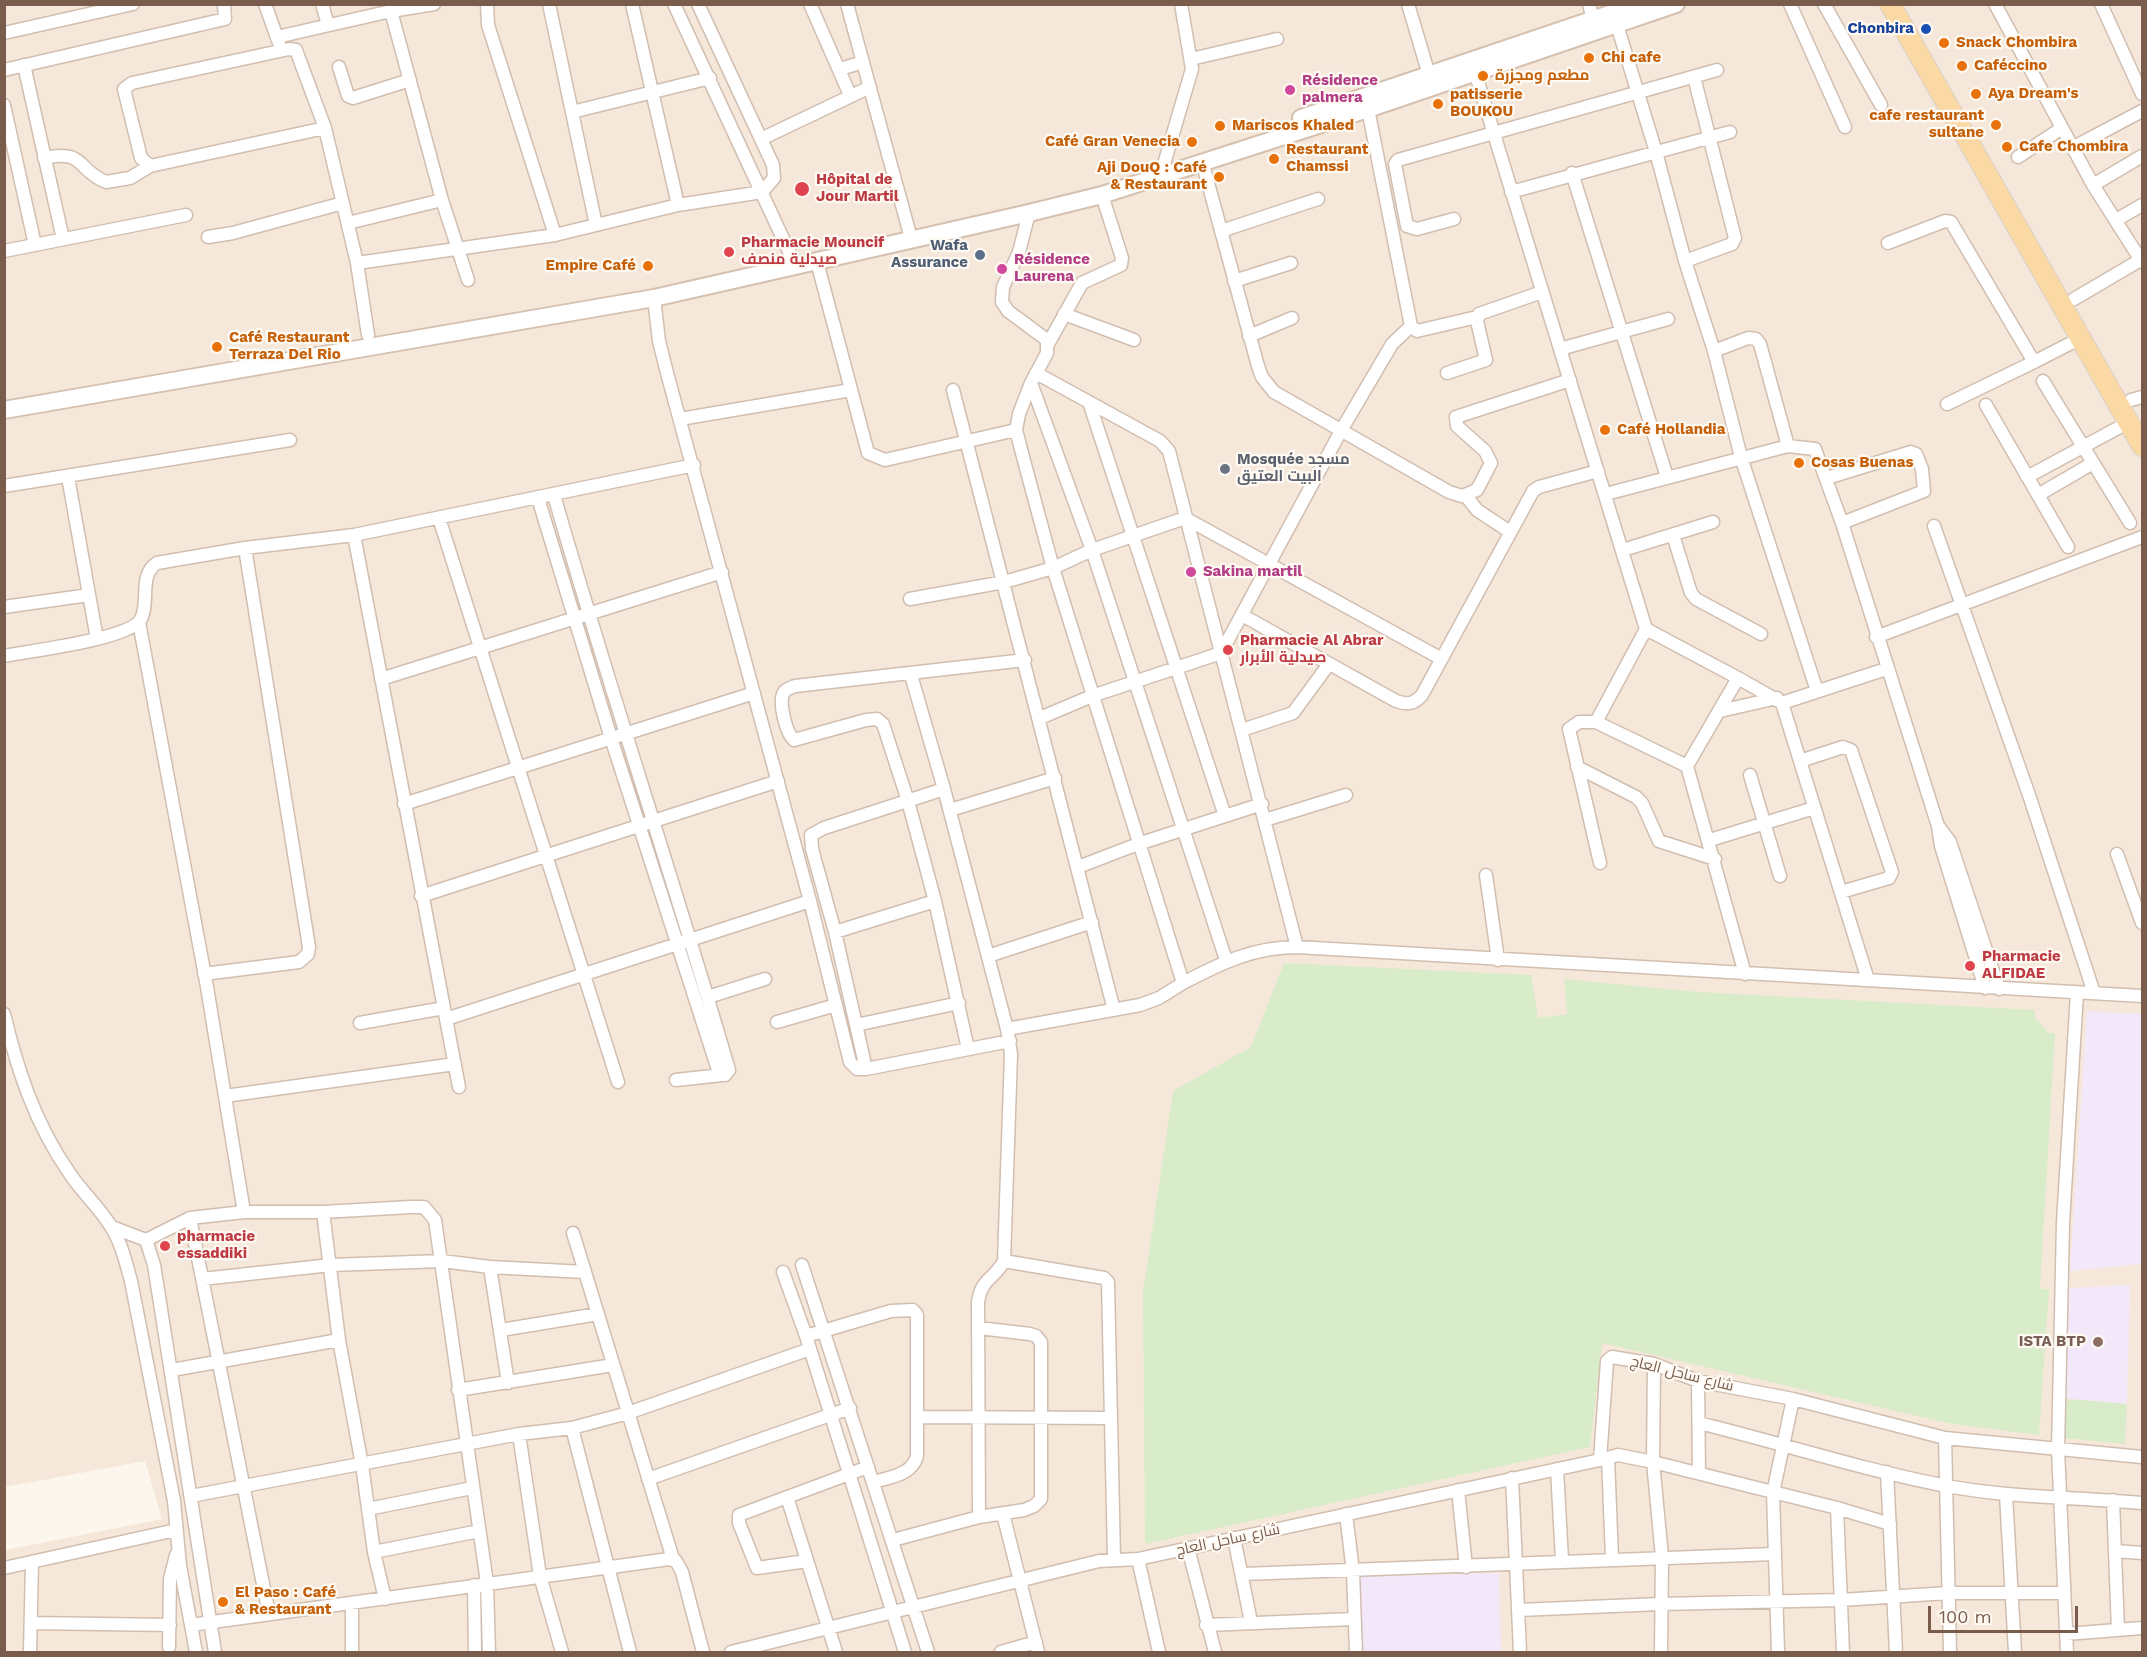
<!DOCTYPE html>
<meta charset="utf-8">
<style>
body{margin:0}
#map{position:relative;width:2147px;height:1657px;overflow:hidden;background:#fdf6ec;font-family:"Work Sans",sans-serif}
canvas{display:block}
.frame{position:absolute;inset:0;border:6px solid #7a5c4d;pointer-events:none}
.scale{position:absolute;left:1928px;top:1606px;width:150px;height:27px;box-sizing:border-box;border:3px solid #7a5c4d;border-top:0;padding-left:8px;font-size:18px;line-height:21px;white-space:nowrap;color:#7a5c4d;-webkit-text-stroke:4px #fffaf3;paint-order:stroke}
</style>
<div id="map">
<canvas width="2147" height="1657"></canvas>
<div class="frame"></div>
<div class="scale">100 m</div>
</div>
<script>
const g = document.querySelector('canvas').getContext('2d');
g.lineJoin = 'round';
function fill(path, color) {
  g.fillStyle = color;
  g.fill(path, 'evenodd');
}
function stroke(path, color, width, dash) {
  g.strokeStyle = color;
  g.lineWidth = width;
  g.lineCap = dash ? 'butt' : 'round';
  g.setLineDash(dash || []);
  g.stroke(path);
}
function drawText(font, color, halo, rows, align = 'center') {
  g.font = font + ' "Work Sans",Cairo,sans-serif';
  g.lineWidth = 4.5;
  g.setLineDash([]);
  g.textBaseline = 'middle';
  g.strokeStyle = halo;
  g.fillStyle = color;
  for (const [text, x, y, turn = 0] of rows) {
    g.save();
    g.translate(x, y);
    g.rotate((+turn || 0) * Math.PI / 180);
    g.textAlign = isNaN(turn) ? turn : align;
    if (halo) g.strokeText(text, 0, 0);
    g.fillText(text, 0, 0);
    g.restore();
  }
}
const residential = new Path2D(`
 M5,5H2142V1652H5V1550L162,1519L145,1461L5,1487Z`);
const education = new Path2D(`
 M2087,1011L2142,1014V1264L2070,1271Z
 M2130,1285L2127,1404L2069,1399L2066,1396L2069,1288Z
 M1499,1573L1501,1652H1363L1360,1577Z`);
const green = new Path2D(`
 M1284,963L1531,975L1538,1018L1567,1014L1564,979L1698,992L2035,1010L2034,1016L2048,1033H2055L2040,1288L2049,1290L2039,1435L1952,1424L1602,1343L1590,1447L1145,1544L1143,1292L1173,1091L1251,1047Z
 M2069,1399L2127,1404L2125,1444L2062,1438L2064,1402H2068Z`);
const street = new Path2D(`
 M265,4L279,43
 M322,4L328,25
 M487,4L488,25L555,235
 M549,4L596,225
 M632,4L678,205
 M674,4L792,258
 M810,4L850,95
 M847,4L909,231
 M1408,4L1429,75
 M1589,4L1593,20
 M1790,4L1845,127
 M1824,4L1881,105
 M1995,4L2093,185L2142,262
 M2101,4L2142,94
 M391,11L442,200L468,280
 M1617,25L1656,152L1685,261L1714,351L1741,457L1817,691
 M4,33L133,4
 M277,37L391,11L434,4
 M1191,59L1277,39
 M24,65L63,239
 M339,67L348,96L353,98L410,80
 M840,69L863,62
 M4,70L225,19L224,4
 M1475,72L1646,629
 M4,105L35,245
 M1368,109L1411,326L1417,331L1477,317
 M572,112L710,78
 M325,128L150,166L141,158L124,89L132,83L289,49L296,50L325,128L357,263L368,335
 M761,139L870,87
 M2072,148L2142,111
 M2018,157L2062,128
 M44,158C86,149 76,170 106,182L130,178L150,166
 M1202,161L1258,366L1262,377L1274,392L1449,492L1462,496L1477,490L1491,463L1485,451L1457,426L1456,417L1570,380
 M1167,172L1164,164L1192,69L1181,4
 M1572,173L1667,477
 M2093,185L2142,156
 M1511,192L1730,132
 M1029,213L1019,252L1003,287L1002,302L1008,311L1047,340V353L1031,383L1092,550L1226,960
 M1454,219L1417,229L1407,226L1395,164L1398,160L1717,70
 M2116,220L2142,205
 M348,223L442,200
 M1221,231L1318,199
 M208,237L233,233L343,203
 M1888,243L1945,221L1951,222L2034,362L2081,338
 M4,251L186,215
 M1685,261L1732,244L1735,238L1694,77
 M817,262L868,453L885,460L1016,430
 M357,263L555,235L678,205L762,192L774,178L773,165L698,4
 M1234,281L1291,263
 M654,298L659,341L667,373L810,901L850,1062L857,1069H866L1010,1041
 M2074,299L2142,259
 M1064,314L1134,340
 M1249,336L1292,318
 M1048,344L1082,283L1121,265L1122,258L1102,195
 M1560,349L1668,319
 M1714,351L1748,338L1756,339L1760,344L1788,446
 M1036,373L1160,441L1169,451L1297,947
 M1447,373L1486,360L1477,321L1479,314L1542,292
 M2043,381L2130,523
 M953,390L1114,1010
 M2131,400L2142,397
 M1089,402L1225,816
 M1947,404L2034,362
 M1986,405L2068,547
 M680,419L851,390
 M68,477L97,639
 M2027,477L2129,422
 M1827,478L1911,452L1916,454L1922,469L1924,491L1842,523
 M4,486L290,440
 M1606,494L1788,446L1815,449L1842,523L1938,826L1941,846L1985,988
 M2038,495L2093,463
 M1466,496L1477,510L1510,532
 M538,498L611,738L719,1073L725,1075L729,1070C673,877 609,688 554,495
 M439,518L618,1082
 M1934,526L2029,795L2094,993
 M354,535L459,1087
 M1673,535L1691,593L1696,599L1761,634
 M1623,550L1713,522
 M910,599L1004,582L1053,568L1092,550L1185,518L1440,658
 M4,607L89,595
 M1242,615L1396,701C1408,705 1414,704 1422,695L1533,491L1539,487L1598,471
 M139,622L207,987L244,1212
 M1876,637L2142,537
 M4,656C29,651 131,639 141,619C150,602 138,575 157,563L245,548L354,535L694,465
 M911,675L944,789L1007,1029L1011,1054L1004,1261C994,1280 982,1277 978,1302L979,1517
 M1738,678L1782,703L1886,669
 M381,679L722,572
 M1782,703L1868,980
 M1720,711L1777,698
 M1040,718L1092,696L1221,653L1342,429L1392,344L1411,326
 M1596,722L1646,629L1738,678L1687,766
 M1242,730L1293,713L1329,664
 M1800,761L1843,747L1851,750L1892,872L1889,878L1841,892
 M1577,767L1636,797L1642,803L1659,841L1715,859
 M1750,775L1780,876
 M404,804L754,693
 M950,810L1055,778
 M1265,820L1346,795
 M1939,827L1950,842L1999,989
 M1710,840L1814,808
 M2117,854L2142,923
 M1600,863L1569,729L1579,722H1596L1687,766L1745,974
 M1078,867L1138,844L1262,804
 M1486,875L1498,960
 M421,896L778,781
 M835,932L935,901
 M988,956L1092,922
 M204,974L299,962L308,954L309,947L245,548
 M1183,983C1221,963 1254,947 1297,947L2142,996
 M708,997L765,979
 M4,1014C17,1069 35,1123 68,1171C80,1190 98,1206 110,1225C121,1241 126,1263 131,1281L174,1501L180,1566L196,1652
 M446,1019L810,901
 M777,1022L836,1005
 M360,1023L444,1008
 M856,1025L959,1003
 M1007,1029L1140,1005L1159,998L1183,983L1053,568L1023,457L1016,430L1019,414L1031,383
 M968,1049L935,901L908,801L883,724L877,719L866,720L794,740C786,733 779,704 783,694C785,689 790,688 795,686L1025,660
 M866,1069L835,932L812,849L811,835L824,828L944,789
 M676,1080L722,1075
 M225,1096L455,1064
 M323,1212L339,1340L362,1465L374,1552L385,1599
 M190,1218L269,1614
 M112,1227L146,1240L154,1265L215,1652
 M573,1233L673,1559
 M146,1240L190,1218L244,1212H323L411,1207H424L435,1220L487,1583L489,1652
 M1004,1261L1104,1278L1108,1282L1114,1558
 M802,1265L928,1652
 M490,1267L508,1383
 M783,1272L806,1336L905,1652
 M202,1279L331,1265L442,1261L490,1267L585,1272
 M501,1330L598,1314
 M806,1336L891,1311L913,1310L917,1315V1456C912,1475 890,1477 874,1482
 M1654,1364L1653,1462L1662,1557L1661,1652
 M172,1370L339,1340
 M1698,1381L1699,1473
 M458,1390L613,1365
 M917,1417L1110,1418
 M1699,1423C1781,1443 1863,1470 1947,1486C2011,1498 2077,1497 2142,1503
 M572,1428L630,1652
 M519,1434L540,1576L562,1652
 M1945,1438L1950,1652
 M1608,1458L1612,1558
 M1600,1460L1618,1455L1653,1462L1837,1508L1890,1524
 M1557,1469L1562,1560
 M1887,1472L1896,1652
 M1512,1478L1520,1652
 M648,1479L850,1408
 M1458,1490L1466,1567
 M2006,1495L2015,1652
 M191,1496L519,1434L572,1428L628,1413L810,1349
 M787,1497L836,1652
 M2113,1500L2118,1630
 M1837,1508L1843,1652
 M368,1509L472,1488
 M1003,1514L1038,1652
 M1346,1514L1353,1572L1356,1652
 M1234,1538L1251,1622
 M893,1540L979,1517L1024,1510L1034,1506L1041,1499V1342L1036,1336L1030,1334L979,1328
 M1188,1548L1215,1652
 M2115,1551L2142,1553
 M374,1552L479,1531
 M1138,1559L1159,1652
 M807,1561L757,1568L739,1523V1515L868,1467
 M4,1568L176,1530
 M1243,1574L1774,1554
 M474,1585L475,1652
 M352,1604V1652
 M1519,1610L1660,1604L1841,1600L1948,1593H2064
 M31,1623L170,1625
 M191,1625L669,1559L676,1561L682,1572L703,1652
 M1206,1625L1354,1619
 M2066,1634L2142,1628
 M169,1647L170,1579L176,1555
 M30,1652L32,1562
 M731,1652L1099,1561L1138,1559L1600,1460L1607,1361L1612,1357L1654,1364L1698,1381L1793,1399L1945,1438L2142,1457
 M1001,1652L1036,1642
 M1778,1652L1773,1493L1793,1399
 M2067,1652L2058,1450L2063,1223L2077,993`);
const secondary = new Path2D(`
 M1301,118L1639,4
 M4,410L654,298L1029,213L1102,195L1368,109L1676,4`);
const primary = new Path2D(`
 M1890,4L2142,446`);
const markers = [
 [1926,29,6,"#1a4fb4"],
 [1944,43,6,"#e8710a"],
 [1589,58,6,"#e8710a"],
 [1962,66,6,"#e8710a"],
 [1483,76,6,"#e8710a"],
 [1290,90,6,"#d1479c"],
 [1976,94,6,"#e8710a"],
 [1438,104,6,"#e8710a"],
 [1996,125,6,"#e8710a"],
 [1220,126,6,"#e8710a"],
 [1192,142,6,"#e8710a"],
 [2007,147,6,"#e8710a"],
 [1274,159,6,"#e8710a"],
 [1219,177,6,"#e8710a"],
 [802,189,8,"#e0444e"],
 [729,252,6,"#e0444e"],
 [980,255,6,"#5c6f8a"],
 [648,266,6,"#e8710a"],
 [1002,269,6,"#d1479c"],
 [217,347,6,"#e8710a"],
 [1605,430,6,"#e8710a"],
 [1799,463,6,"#e8710a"],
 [1225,469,6,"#6b7280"],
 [1191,572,6,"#d1479c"],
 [1228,650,6,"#e0444e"],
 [1970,966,6,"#e0444e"],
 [165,1246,6,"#e0444e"],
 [2098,1342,6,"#8d6e63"],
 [223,1602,6,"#e8710a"]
];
const transitNames = [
 ["Chonbira",1914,29]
];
const foodNames = [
 ["Snack Chombira",1956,43],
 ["Chi cafe",1601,58],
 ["Caféccino",1974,66],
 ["مطعم ومجزرة",1495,76],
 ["Aya Dream's",1988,94],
 ["patisserie",1450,95],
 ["BOUKOU",1450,112],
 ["cafe restaurant",1984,116,"right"],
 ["sultane",1984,133,"right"],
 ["Mariscos Khaled",1232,126],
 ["Café Gran Venecia",1180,142,"right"],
 ["Cafe Chombira",2019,147],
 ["Restaurant",1286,150],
 ["Chamssi",1286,167],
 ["Aji DouQ : Café",1207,168,"right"],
 ["& Restaurant",1207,185,"right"],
 ["Empire Café",636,266,"right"],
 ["Café Restaurant",229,338],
 ["Terraza Del Rio",229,355],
 ["Café Hollandia",1617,430],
 ["Cosas Buenas",1811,463],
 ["El Paso : Café",235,1593],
 ["& Restaurant",235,1610]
];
const hotelNames = [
 ["Résidence",1302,81],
 ["palmera",1302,98],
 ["Résidence",1014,260],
 ["Laurena",1014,277],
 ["Sakina martil",1203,572]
];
const healthNames = [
 ["Hôpital de",816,180],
 ["Jour Martil",816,197],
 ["Pharmacie Mouncif",741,243],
 ["صيدلية منصف",741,260],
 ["Pharmacie Al Abrar",1240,641],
 ["صيدلية الأبرار",1240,658],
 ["Pharmacie",1982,957],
 ["ALFIDAE",1982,974],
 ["pharmacie",177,1237],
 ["essaddiki",177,1254]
];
const serviceNames = [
 ["Wafa",968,246],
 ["Assurance",968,263]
];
const worshipNames = [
 ["Mosquée مسجد",1237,460],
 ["البيت العتيق",1237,477]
];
const educationNames = [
 ["ISTA BTP",2086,1342]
];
const streetNames = [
 ["شارع ساحل العاج",1682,1374,14],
 ["شارع ساحل العاج",1228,1540,-12]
];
fill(residential, '#f5e8da');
fill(education, '#f3e8fa');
fill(green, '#d8ecc9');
stroke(street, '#d1beb0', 15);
stroke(secondary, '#d6c0b0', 20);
stroke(primary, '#dad1cd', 22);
stroke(street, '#fff', 12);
stroke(secondary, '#fff', 16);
stroke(primary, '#fbd9a5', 20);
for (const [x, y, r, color] of markers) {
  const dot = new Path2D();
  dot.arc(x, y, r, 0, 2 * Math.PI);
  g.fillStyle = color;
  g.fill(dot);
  stroke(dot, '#fffaf3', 2);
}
drawText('bold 15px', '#164399', '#fffaf3', transitNames, 'right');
drawText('bold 15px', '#c56008', '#fffaf3', foodNames, 'left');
drawText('bold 15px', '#b23c85', '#fffaf3', hotelNames, 'left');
drawText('bold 15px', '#be3a42', '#fffaf3', healthNames, 'left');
drawText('bold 15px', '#4e5e75', '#fffaf3', serviceNames, 'right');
drawText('bold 15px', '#5b616d', '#fffaf3', worshipNames, 'left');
drawText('bold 15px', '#785e54', '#fffaf3', educationNames, 'right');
drawText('15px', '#7a5c4d', '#fffaf3', streetNames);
</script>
